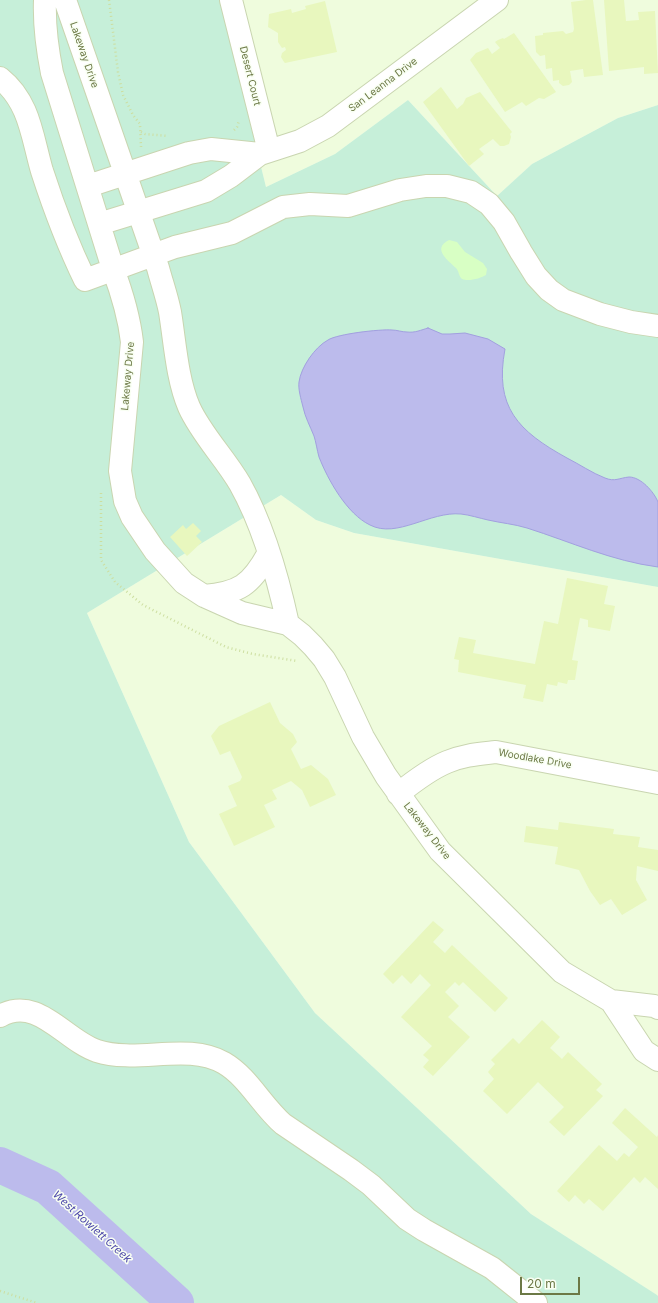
<!DOCTYPE html>
<style>
body{margin:0}
#map{position:relative;width:658px;height:1303px;overflow:hidden;background:#f5feea;font-family:Inter,sans-serif}
canvas{display:block}
.scale{position:absolute;left:520px;top:1277px;width:60px;height:18px;box-sizing:border-box;border:2px solid #6c7946;border-top:0;padding-left:5px;font-size:12px;line-height:14px;white-space:nowrap;color:#6c7946;-webkit-text-stroke:3px #f9fff3;paint-order:stroke}
</style>
<div id="map">
<canvas width="658" height="1303"></canvas>
<div class="scale">20 m</div>
</div>
<script>
const g = document.querySelector('canvas').getContext('2d');
g.lineJoin = 'round';
function fill(path, color) {
  g.fillStyle = color;
  g.fill(path, 'evenodd');
}
function stroke(path, color, width, dash) {
  g.strokeStyle = color;
  g.lineWidth = width;
  g.lineCap = dash ? 'butt' : 'round';
  g.setLineDash(dash || []);
  g.stroke(path);
}
function drawText(font, color, halo, rows, align = 'center') {
  g.font = font + ' Inter,sans-serif';
  g.lineWidth = 3;
  g.setLineDash([]);
  g.textBaseline = 'middle';
  g.strokeStyle = halo;
  g.fillStyle = color;
  for (const [text, x, y, turn = 0] of rows) {
    g.save();
    g.translate(x, y);
    g.rotate((+turn || 0) * Math.PI / 180);
    g.textAlign = isNaN(turn) ? turn : align;
    if (halo) g.strokeText(text, 0, 0);
    g.fillText(text, 0, 0);
    g.restore();
  }
}
const residential = new Path2D(`
 M220,0H658V105L618,118L532,164L497,196L408,100L335,154L266,187Z
 M281,495L316,520L354,533L658,587V1296L531,1214L315,1013L189,842L87,613Z`);
const green = new Path2D(`
 M0,0H220L266,187L335,154L408,100L497,196L532,164L618,118L658,105V587L354,533L316,520L281,495L87,613L189,842L315,1013L531,1214L657,1295L658,1296V1303H0Z`);
const sand = new Path2D(`
 M449,240L457,242L465,252L483,263L487,269L486,275C481,278 469,282 462,279C459,277 459,271 456,268C449,261 431,249 449,240Z`);
const water = new Path2D(`
 M428,328L442,334H450L465,333L488,339L505,349C494,407 518,431 567,458C579,464 592,473 605,478C615,482 619,478 629,477C641,477 654,492 658,502V567C612,561 571,542 527,528C514,524 501,523 488,520C479,518 470,515 461,514C430,511 397,539 370,525C347,514 328,480 319,457C317,450 316,442 314,436C310,426 305,417 303,407C301,399 298,389 299,382C301,367 315,347 328,340C337,334 380,329 392,330C397,330 402,332 407,332C415,333 421,330 428,328Z`);
const river = new Path2D(`
 M0,1165L48,1187L176,1303`);
const building = new Path2D(`
 M586,0H593L603,75L584,77L583,69L570,71L572,82L569,85L563,86L559,83V80L553,81L552,68L546,69L545,55L540,56L536,52L535,36L543,35V33L563,31L566,34L573,32L574,29L571,2Z
 M604,0H624L626,21L639,20L638,12L655,11L658,73L644,74V67L609,71Z
 M325,1L337,52L285,63L284,62L281,57L282,53L286,50L285,47L282,48L278,42V33L268,27L269,14L291,9L292,13L306,9L305,6Z
 M514,33L556,92L544,99L539,98L526,106L522,102L505,112L470,60L476,53L488,48L492,54L500,48L495,42L498,40L503,38L504,39Z
 M441,87L457,109L463,104L466,98L480,92L512,132L510,134L511,137L509,144L504,146H500L493,139L479,149L484,154L469,166L423,102Z
 M193,523L201,531L196,536L202,542L187,556L170,537L183,525L186,529Z
 M567,578L608,586L604,604L615,606L610,631L588,627V620L580,618L572,660L578,661L575,680H568L567,684L558,682L557,686L547,684L543,702L523,698L526,685L458,672L459,660L454,659L459,637L476,640L473,653L535,664L544,621L558,624Z
 M270,702L280,723L293,734L297,742L291,749L301,769L311,765L328,779L336,795L310,807L302,790L291,781L272,790L277,799L264,805L275,827L234,846L219,814L237,806L228,786L240,781L242,777L230,751L220,755L211,736L219,726Z
 M559,822L614,829L613,834L640,837L638,847L658,850V871L637,866L636,880L647,900L622,915L611,899L600,905L590,891L579,870L555,864L558,847L524,842L526,826L558,830Z
 M433,921L444,930L433,942L445,953L452,945L508,998L495,1012L463,982L459,986L455,982L445,992L459,1006L448,1017L470,1037L433,1076L423,1067L429,1060L423,1055L432,1046L401,1017L431,985L420,974L411,984L402,975L393,984L383,974Z
 M542,1020L560,1037L550,1048L562,1059L568,1052L602,1084L596,1090L603,1096L564,1136L549,1122L564,1107L538,1082L507,1114L483,1091L494,1079L488,1072L495,1064L491,1060L513,1038L519,1044Z
 M625,1108L657,1137L658,1135V1189L645,1177L640,1183L634,1177L603,1211L589,1199L584,1204L575,1195L569,1202L557,1191L599,1145L617,1161L624,1153L629,1157L638,1147L612,1123Z`);
const path = new Path2D(`
 M109,0L118,72L123,95L133,115L140,124L141,147
 M234,130L237,127L239,121
 M141,132L145,134L168,136
 M101,493V560L115,582L143,605L226,647L253,654L297,661
 M0,1291L37,1303`);
const minor = new Path2D(`
 M45,0C44,25 47,48 52,73L113,269C122,293 129,316 132,342L120,471L125,501L132,517L155,551L184,583L204,596L242,613L288,624L302,635L313,646L324,659L335,677L363,737L386,776L440,851L562,972L611,1001L644,1051L658,1060
 M65,0L158,268C162,283 167,297 170,312C175,343 177,379 189,407C201,434 225,458 240,484C263,525 278,578 288,624
 M231,0L269,151
 M0,78C30,102 32,137 42,171C54,208 68,245 85,280L175,247L232,233L283,207L310,204L348,206L400,190L426,186H447L471,192L489,204L504,222L521,252L536,276L549,290L563,300L600,314L631,322L658,326
 M88,186L189,153L211,149L260,154L300,141L328,126L497,0
 M99,224L206,191L231,176L260,154
 M204,596C239,593 251,585 268,554
 M398,794C413,782 430,769 447,762C463,755 479,754 496,752L658,783
 M611,1001L654,1006L658,1008
 M0,1016C38,995 64,1040 97,1051C138,1064 187,1042 224,1063C248,1077 262,1106 283,1124L351,1170L371,1185L407,1219L424,1230L492,1268L536,1303`);
const streetNames = [
 ["Lakeway Drive",84,55,71],
 ["Desert Court",250,76,76],
 ["San Leanna Drive",383,85,-37],
 ["Lakeway Drive",128,376,-85],
 ["Woodlake Drive",535,759,10],
 ["Lakeway Drive",427,831,52]
];
const waterNames = [
 ["West Rowlett Creek",92,1227,42]
];
fill(residential, '#effcdd');
fill(green, '#c6efd9');
fill(sand, '#d8ffc4');
fill(water, '#bcbbec');
stroke(water, '#a2a0df', 1);
stroke(river, '#bcbbec', 36);
fill(building, '#e8f7be');
stroke(minor, '#c9d5b0', 24);
stroke(path, '#cddea0', 2.5, [1, 3]);
stroke(minor, '#fff', 22);
drawText('10px', '#6c7946', '#f9fff3', streetNames);
drawText('italic 11px', '#4c47aa', '#f9fff3', waterNames);
</script>
